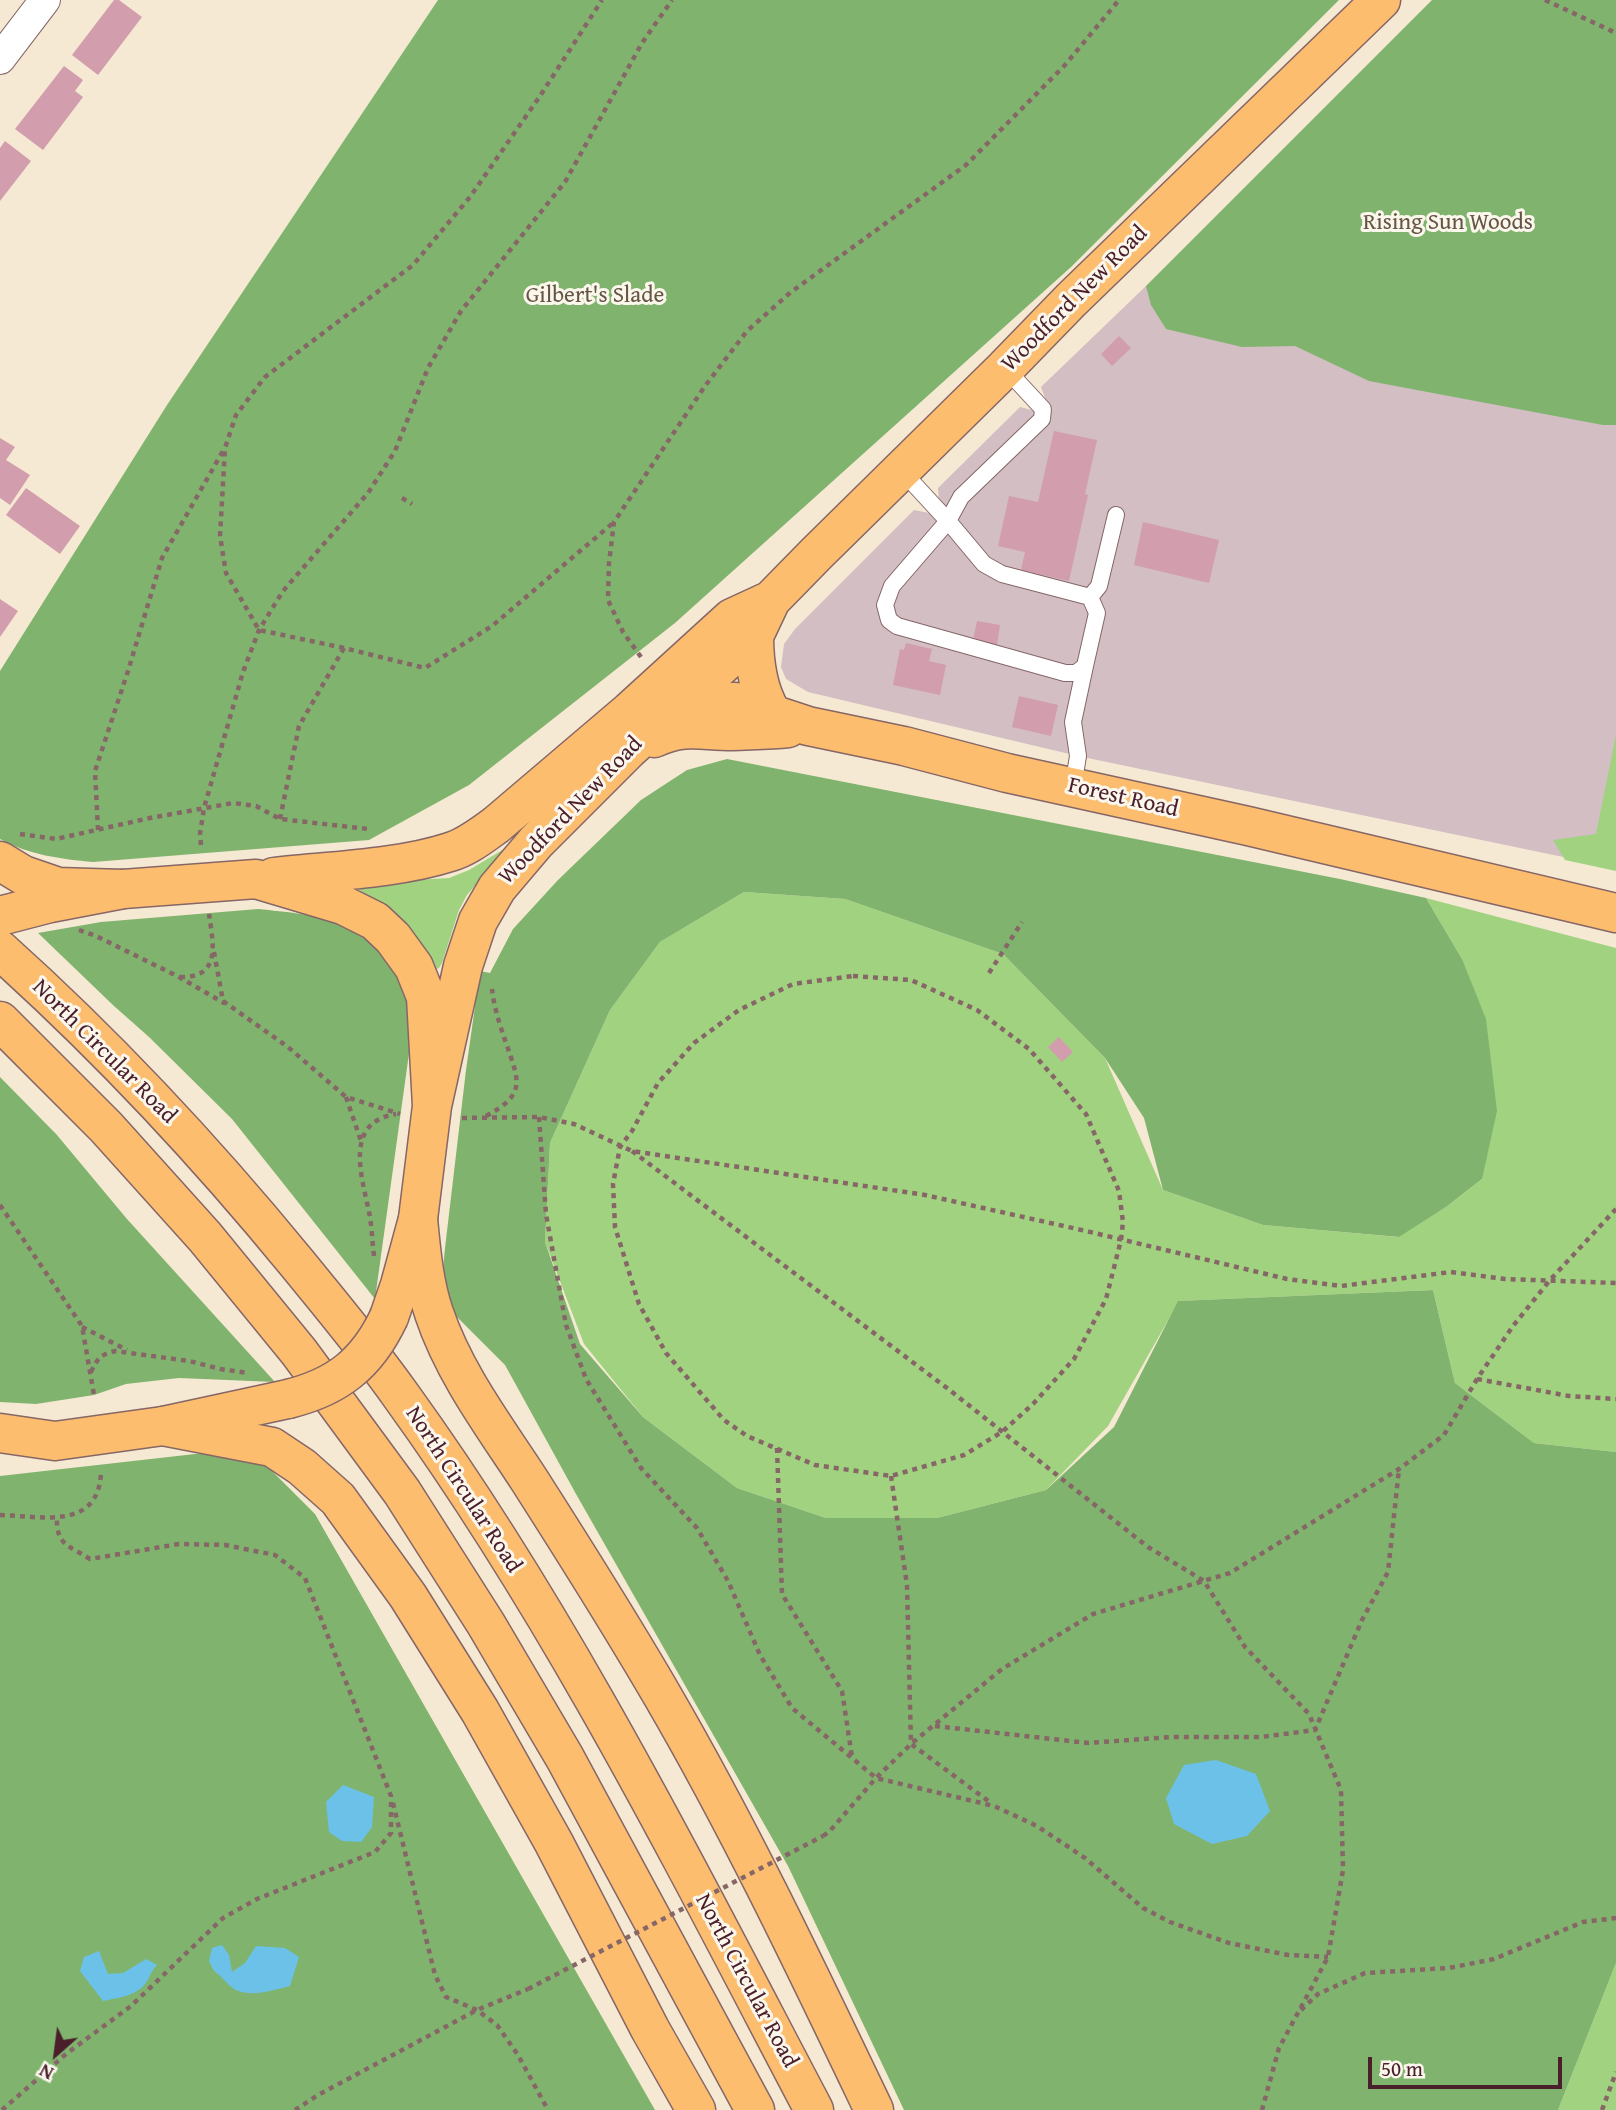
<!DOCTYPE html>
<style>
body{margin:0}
#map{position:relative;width:1616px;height:2110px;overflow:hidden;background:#f6e9d3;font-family:"Gentium Book Plus",serif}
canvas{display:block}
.north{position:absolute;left:21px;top:2019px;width:70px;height:70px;-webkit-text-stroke:5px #fbf7ec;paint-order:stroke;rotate:208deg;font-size:19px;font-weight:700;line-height:28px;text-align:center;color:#4a1f2b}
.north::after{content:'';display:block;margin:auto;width:24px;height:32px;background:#4a1f2b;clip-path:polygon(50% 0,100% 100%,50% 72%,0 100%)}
.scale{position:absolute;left:1368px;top:2057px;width:194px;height:32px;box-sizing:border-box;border:4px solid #4a1f2b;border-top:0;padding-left:9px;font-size:21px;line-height:24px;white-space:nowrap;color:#4a1f2b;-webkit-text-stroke:5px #fbf7ec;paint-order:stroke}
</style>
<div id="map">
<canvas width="1616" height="2110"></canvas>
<div class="north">N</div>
<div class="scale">50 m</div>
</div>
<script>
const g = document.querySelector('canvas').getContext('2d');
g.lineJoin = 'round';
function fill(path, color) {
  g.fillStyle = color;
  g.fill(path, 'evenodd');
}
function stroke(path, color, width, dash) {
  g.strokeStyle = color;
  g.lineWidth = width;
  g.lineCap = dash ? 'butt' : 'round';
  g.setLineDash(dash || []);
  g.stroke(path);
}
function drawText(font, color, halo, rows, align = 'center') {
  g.font = font + ' "Gentium Book Plus",serif';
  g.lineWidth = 6;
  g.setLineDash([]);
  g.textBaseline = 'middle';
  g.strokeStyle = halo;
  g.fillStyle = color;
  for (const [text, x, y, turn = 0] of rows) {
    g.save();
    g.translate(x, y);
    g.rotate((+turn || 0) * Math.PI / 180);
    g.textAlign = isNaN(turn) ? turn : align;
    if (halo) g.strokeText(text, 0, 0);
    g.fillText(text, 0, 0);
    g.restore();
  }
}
const industrial = new Path2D(`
 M1146,286L1616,387V868L1078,756L808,692L786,679L781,667L784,644L795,629L914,510L929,513L939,502L938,488L1020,407L1032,410L1038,405L1045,398L1041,387Z`);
const green = new Path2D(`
 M1616,735V871L1565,860L1553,840L1596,834Z
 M509,846L467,895L459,910L442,963L439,968L434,970L362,896L360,889L364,883L449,878L469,870Z
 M744,892L845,899L1003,954L1105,1058L1163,1190L1263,1225L1398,1237L1446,1207L1482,1179L1462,959L1426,898L1616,948V1452L1534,1443L1455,1383L1433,1290L1179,1301L1108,1426L1046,1490L937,1518H826L737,1488L643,1417L584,1344L545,1242L550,1143L610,1010L660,942Z
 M1616,1963V2110H1558Z`);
const forest = new Path2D(`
 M438,0H1339L1071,267L675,623L469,785L369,840L93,862C61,859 29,855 0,839V671L167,405Z
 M1432,0H1616V425H1603L1369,381L1295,346L1242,347L1166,329L1151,305L1146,286Z
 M727,759L1340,879L1426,898L1462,959L1486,1019L1497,1111L1482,1179L1446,1207L1399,1237L1263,1225L1163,1190L1144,1118L1105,1058L1003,954L845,899L744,892L660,942L610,1010L550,1143L545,1242L580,1344L643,1417L737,1488L826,1518H937L1046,1490L1114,1427L1178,1301L1433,1290L1455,1383L1534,1443L1616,1452V1963L1558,2110H904L788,1866L576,1494L505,1365L448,1308L443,1269L445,1248L466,1070L480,971L490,973L513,929L558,880L641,800L687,770Z
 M258,909C316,915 361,917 394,972C399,981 408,991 409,1001C411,1013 411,1026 411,1039L375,1299L232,1119L149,1037L114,1006L38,933L101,922Z
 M0,1077L57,1135L127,1219L275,1382L179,1378L126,1384L94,1395L36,1404L0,1402Z
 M195,1454H219L264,1463L315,1514L655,2110H0V1476Z`);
const water = new Path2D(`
 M1216,1760L1256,1774L1270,1811L1247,1836L1212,1844L1174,1824L1166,1798L1184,1765Z
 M343,1785L374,1797L372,1827L361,1842L342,1841L329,1832L326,1802Z
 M222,1945L229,1955L232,1972L245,1963L256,1946L285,1948L299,1957L290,1986C273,1990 246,2000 230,1986C224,1980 221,1976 214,1971L209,1961L212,1948Z
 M99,1951L108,1974L123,1973L146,1959L157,1965C150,1972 150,1978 145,1984C136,1996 117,1998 103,2001L80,1971L84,1957Z`);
const building = new Path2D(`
 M114,0H119L142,17L98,75L72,55Z
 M64,66L83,80L75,91L83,97L43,150L15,129Z
 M5,141L31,161L0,201V148Z
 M1119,336L1131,348L1112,366L1101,354Z
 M1054,431L1097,440L1085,494L1088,495L1069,581L1021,570L1025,552L998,546L1009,496L1038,502Z
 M0,438L15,447L6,460L30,475L10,505L0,498Z
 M26,488L80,526L60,554L6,515Z
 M1143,522L1219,540L1209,583L1134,565Z
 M0,599L18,611L0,637Z
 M977,621L1000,625L997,645L973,640Z
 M906,643L932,649L929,661L946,665L940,695L893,685L900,649L904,650Z
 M1019,696L1058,705L1051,736L1012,727Z
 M1059,1037L1073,1052L1062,1062L1048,1047Z`);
const path = new Path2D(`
 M1545,0L1616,33
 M402,498L412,504
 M344,648L259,630L226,573L220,536L225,448L236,415L265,377L413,265L470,197L540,96L602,0
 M641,657L623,632L608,600L609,563L614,522L705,386L747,331L791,292L966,165L1065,65L1119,0
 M280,819L299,726L344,648L425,668L492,626L613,523
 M98,830L95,771L128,671L162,558L223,451
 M20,834L56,839L150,818L233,803L256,806L280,819L368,829
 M201,845L200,834L204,808L243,672L259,630L283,591L368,493L395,451L428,368L461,311L565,182L642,43L672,0
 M79,930L96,936L179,977L224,1003
 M214,952L223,1001L288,1047L346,1097L400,1114
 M989,973L1022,922
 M853,976L911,980L977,1010L1029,1049L1086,1114L1119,1191L1123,1222L1121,1240L1106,1299L1074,1359L1033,1404L1002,1432L964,1455L891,1476L815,1465L747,1436L724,1420L666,1353L639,1304L615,1227L613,1184L620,1147L632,1131L658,1083L694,1043L739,1010L793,984Z
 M180,977C222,978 213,943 209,914
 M346,1097L361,1141
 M486,1116C527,1094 519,1081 506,1043C500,1026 494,1007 492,989
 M539,1117L546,1214L566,1325L586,1379L641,1468L697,1528L728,1581L760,1655L792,1708L876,1778L994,1806L1037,1826L1085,1858L1143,1908L1170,1922L1229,1943L1288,1955L1328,1957
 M462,1118L539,1117L574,1124L632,1151L925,1195L1086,1231L1287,1279L1341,1286L1451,1272L1505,1279L1616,1283
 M632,1151L947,1388L1148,1547L1204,1581L1245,1647L1309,1714L1341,1790L1343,1870L1328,1957L1279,2048L1262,2110
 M0,1205L82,1326L94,1395
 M374,1256C372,1241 372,1226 369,1212C362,1177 343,1122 396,1114
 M82,1327L127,1350
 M91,1372C97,1359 101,1354 115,1351L189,1361L220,1369L248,1373
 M1477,1379L1569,1396L1616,1399
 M777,1448L782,1594L842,1691L852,1757
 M891,1476L907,1585L911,1744L991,1803
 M0,1515C41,1516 98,1531 101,1473
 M935,1726L1088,1743L1171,1737H1261L1315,1730L1362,1620L1388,1572L1399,1469
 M393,1803L435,1975L446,1997L477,2010L497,2025L518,2055L548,2110
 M823,1836L829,1832L876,1778L911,1744L1002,1669L1093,1614L1230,1573L1399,1469L1444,1435L1477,1379L1513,1326L1550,1280L1616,1209
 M1301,2010L1318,1994L1365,1973L1449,1968L1494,1959L1583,1922L1616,1918
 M2,2110L66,2054L131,2006L223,1918L257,1899L375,1852L391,1833V1796L305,1578L275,1555L225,1545L179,1544L90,1559C68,1545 56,1545 57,1517
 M295,2110L318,2095L477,2010L528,1989
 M1602,2110L1616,2072`);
const service = new Path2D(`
 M901,470L948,521L961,497L1042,419L1043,409L1005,368
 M948,521L984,564L1002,574L1090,597L1097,613L1085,666L1076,673H1065L897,626L889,620L885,605L892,586Z
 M1090,597L1099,586L1116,515
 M1073,787L1078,756L1073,722L1085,666`);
const minor = new Path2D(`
 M0,59L45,0`);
const primary = new Path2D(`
 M754,636C754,661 758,690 771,712
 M667,706L707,701L735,702L808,726L904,746L1007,773L1248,826L1616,913
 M654,738C686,724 700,731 732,731C750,730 769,730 788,728
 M274,877C328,871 398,869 450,852C467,847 482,835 496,825L630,711L732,618L771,600
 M0,916L50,903L123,889L256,879L343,905L375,921L393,938L414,967L426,997L432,1106L418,1219L400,1285L389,1317
 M432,1106L463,966L478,921L497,888L536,842L628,750L754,636L771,600L816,554L1005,368L1071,300L1381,0
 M0,1433L55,1441L163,1426L288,1399`);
const trunk = new Path2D(`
 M0,861L23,875L58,887L123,889
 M0,950C107,1046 205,1151 296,1262C332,1306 369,1350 402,1397C563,1620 686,1867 814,2110
 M0,1021L106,1127L205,1237L299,1352L402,1492L486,1624L565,1758L755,2110
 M418,1219C421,1250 424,1284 434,1313C454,1373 494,1426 528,1478C574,1550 619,1621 662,1695C740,1829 807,1970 874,2110
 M163,1426L272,1447L302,1467L338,1499L408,1596L480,1711L554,1843L650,2029L696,2110`);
const pathBridge = new Path2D(`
 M528,1989L823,1836`);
const primaryBridge = new Path2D(`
 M288,1399C337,1387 367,1364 389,1317`);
const parkNames = [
 ["Rising Sun Woods",1448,223],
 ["Gilbert's Slade",595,296]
];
const streetNames = [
 ["Woodford New Road",1075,299,-45],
 ["Forest Road",1123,798,13],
 ["Woodford New Road",571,811,-46],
 ["North Circular Road",104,1052,45],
 ["North Circular Road",463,1490,57],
 ["North Circular Road",746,1981,62]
];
fill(industrial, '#d2bec3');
fill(green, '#a1d280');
fill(forest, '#80b46e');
fill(water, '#6cc1e8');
fill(building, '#d29dac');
stroke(service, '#866666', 18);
stroke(minor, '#866666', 32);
stroke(primary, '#866666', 41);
stroke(trunk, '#866666', 41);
stroke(path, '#866666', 4.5, [5, 5]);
stroke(service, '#fff', 16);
stroke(minor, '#fff', 30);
stroke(primary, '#fcbd6f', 38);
stroke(trunk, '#fcbd6f', 38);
stroke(primaryBridge, '#866666', 41, []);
stroke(pathBridge, '#866666', 4.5, [5, 5]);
stroke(primaryBridge, '#fcbd6f', 38);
drawText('23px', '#645544', '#fbf7ec', parkNames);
drawText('23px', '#4a1f2b', '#fbf7ec', streetNames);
</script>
